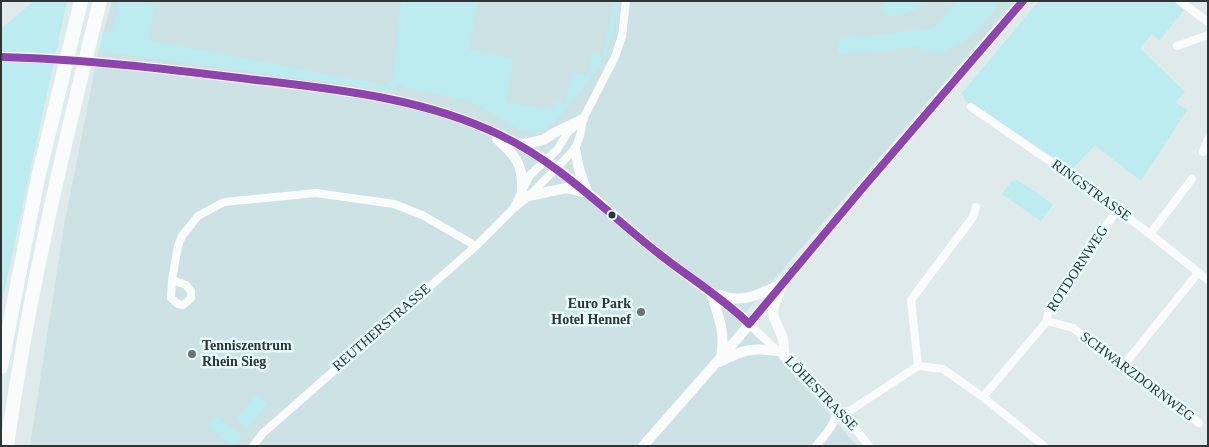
<!DOCTYPE html>
<meta charset="utf-8">
<style>
body{margin:0}
#map{position:relative;width:1209px;height:447px;overflow:hidden;background:#dfeaeb;font-family:"Times New Roman",serif}
canvas{display:block}
.frame{position:absolute;inset:0;border:2px solid #2d3536;pointer-events:none}
</style>
<div id="map">
<canvas width="1209" height="447"></canvas>
<div class="frame"></div>
</div>
<script>
const g = document.querySelector('canvas').getContext('2d');
g.lineJoin = 'round';
function fill(path, color) {
  g.fillStyle = color;
  g.fill(path, 'evenodd');
}
function stroke(path, color, width, dash) {
  g.strokeStyle = color;
  g.lineWidth = width;
  g.lineCap = dash ? 'butt' : 'round';
  g.setLineDash(dash || []);
  g.stroke(path);
}
function drawText(font, color, halo, rows, align = 'center') {
  g.font = font + ' "Times New Roman",serif';
  g.lineWidth = 5;
  g.setLineDash([]);
  g.textBaseline = 'middle';
  g.strokeStyle = halo;
  g.fillStyle = color;
  for (const [text, x, y, turn = 0] of rows) {
    g.save();
    g.translate(x, y);
    g.rotate((+turn || 0) * Math.PI / 180);
    g.textAlign = isNaN(turn) ? turn : align;
    if (halo) g.strokeText(text, 0, 0);
    g.fillText(text, 0, 0);
    g.restore();
  }
}
const built = new Path2D(`
 M112,1H1015L744,314L857,446H30L65,220L99,49Z`);
const green = new Path2D(`
 M34,1H67L1,306V29Z
 M119,1H147L155,7L149,40L384,85L393,80L401,1H478L469,49L513,59L507,102L552,110L554,102L566,104L572,72L587,76L592,54L602,56L614,1H619L614,30L605,58L590,80L558,119L536,134L520,130L470,101L408,88L400,84L392,91L98,51L104,29L112,31Z
 M886,1H921L920,7C903,15 896,21 879,10Z
 M957,1H1002L976,32L960,44L939,54L918,47L838,54L837,39L933,28Z
 M1039,1H1173L1184,10L1160,40L1152,34L1140,48L1185,92L1175,102L1187,110L1141,181L1095,145L1072,169L965,101L962,93Z
 M1017,180L1053,204L1041,221L1002,194L1012,181Z
 M256,394L268,403L248,428L236,419Z
 M216,416L242,435L234,446L207,427Z`);
const street = new Path2D(`
 M1180,1L1208,22
 M1177,46L1208,35
 M971,107L1070,175L1150,234L1208,280
 M1203,152L1208,139
 M514,207L530,175L557,150L568,132L583,119L615,57L622,36L626,1
 M1150,234L1192,179
 M172,280L186,285L191,291V298L183,305L178,304L171,298L172,280L178,246L182,236L198,216L224,202L316,193L394,204L422,215L476,246
 M1047,321L1073,328L1199,423
 M749,324C764,340 834,398 836,414L849,421L869,446
 M918,366L911,300L973,217L976,207
 M1123,366L1198,273
 M983,397L1047,321L1048,311L1117,210
 M253,446L263,433L287,412L476,246L512,210L529,196L575,149L580,136L583,119
 M816,446C824,436 834,426 836,414L851,410L918,366L943,369L983,397L1044,446`);
const secondary = new Path2D(`
 M1,57C78,58 155,68 231,77C340,91 440,95 537,155C577,180 611,214 647,244C676,268 707,290 737,312L749,324
 M497,139C515,155 523,164 522,189
 M519,145L543,140L554,133L583,119
 M575,149L579,169L587,192
 M529,196L566,188L584,192
 M711,292C718,316 726,332 721,357
 M779,294C766,318 778,320 783,340C784,345 784,351 784,356
 M719,295C742,304 760,294 781,284
 M719,362C743,350 752,347 778,351
 M643,446L737,339L861,190L1023,1`);
const highway = new Path2D(`
 M1,367L38,178L81,1
 M7,446C28,296 63,148 100,1`);
const bus1 = new Path2D(`
 M1,57C84,59 166,69 248,79C333,89 421,97 500,135C561,164 606,212 658,253C688,277 722,297 749,324
 M749,324L861,190L1023,1`);
const markers = [
 [612,215,4.5,"#2d3536"],
 [641,312,5,"#6b7475"],
 [192,354,5,"#6b7475"]
];
const streetNames = [
 ["RINGSTRASSE",1091,191,36],
 ["ROTDORNWEG",1078,269,-57],
 ["REUTHERSTRASSE",382,328,-41],
 ["SCHWARZDORNWEG",1137,377,37],
 ["LÖHESTRASSE",821,394,46]
];
const poiNames = [
 ["Euro Park",631,304],
 ["Hotel Hennef",631,320],
 ["Tenniszentrum",202,346,"left"],
 ["Rhein Sieg",202,362,"left"]
];
fill(built, '#cce2e5');
fill(green, '#bcebf0');
stroke(street, '#fafcfc', 8);
stroke(secondary, '#fafcfc', 10);
stroke(highway, '#fafcfc', 14);
stroke(bus1, '#8e44ad', 8);
for (const [x, y, r, color] of markers) {
  const dot = new Path2D();
  dot.arc(x, y, r, 0, 2 * Math.PI);
  g.fillStyle = color;
  g.fill(dot);
  stroke(dot, '#e6fcfe', 2);
}
drawText('14px', '#2d3536', '#e6fcfe', streetNames);
drawText('bold 14px', '#2d3536', '#e6fcfe', poiNames, 'right');
</script>
